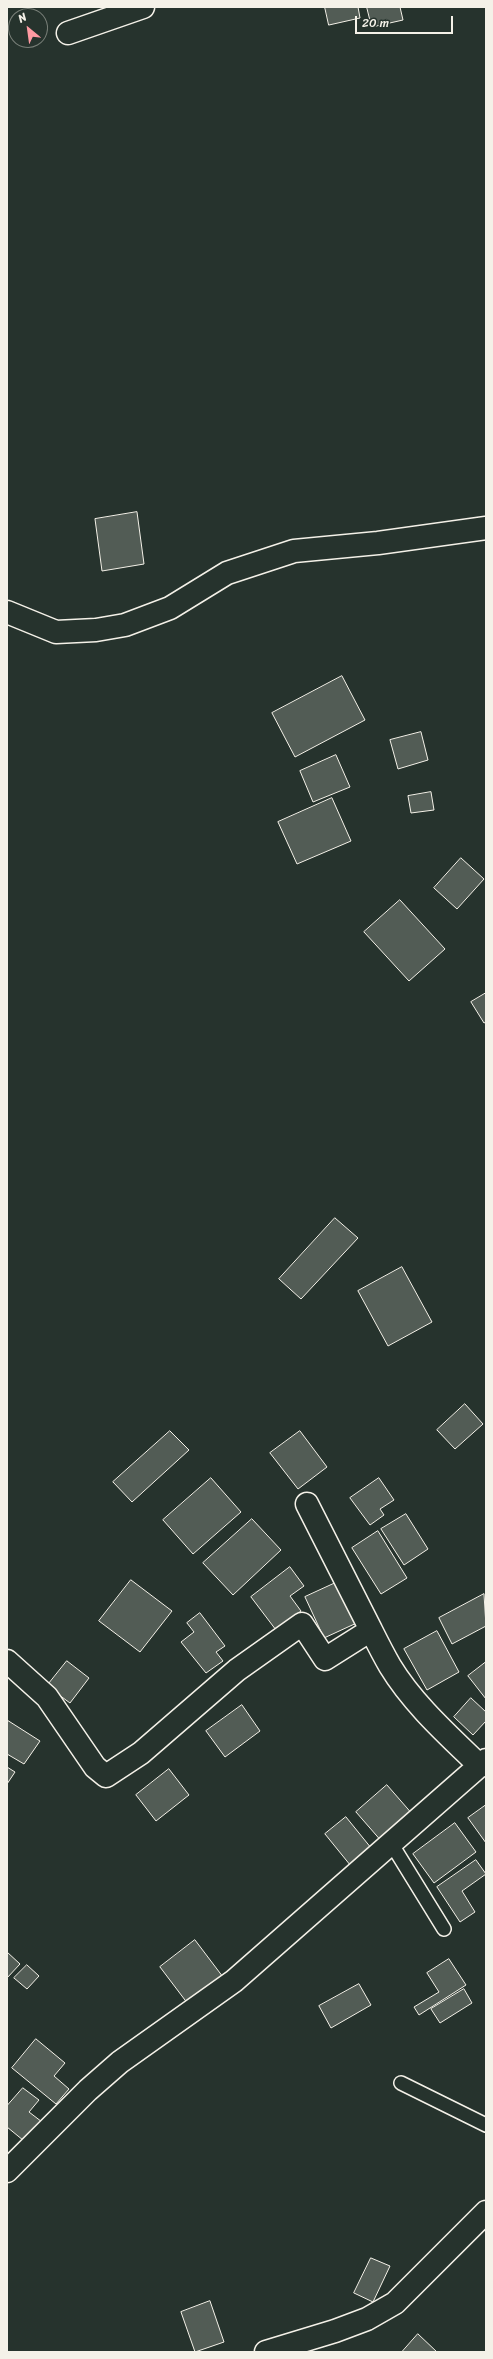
<!DOCTYPE html>
<style>
body{margin:0}
#map{position:relative;width:493px;height:2359px;overflow:hidden;background:#26332d;font-family:Sriracha,sans-serif}
canvas{display:block}
.frame{position:absolute;inset:0;border:8px solid #f4f1e8;pointer-events:none}
.north{position:absolute;left:8px;top:8px;width:40px;height:40px;box-sizing:border-box;background:#26332d;border:1px solid #787f78;border-radius:50%;rotate:331deg;font-size:11px;font-weight:700;line-height:16px;text-align:center;color:#f4f1e8}
.north::after{content:'';display:block;margin:auto;width:14px;height:18px;background:#ff9aa2;clip-path:polygon(50% 0,100% 100%,50% 72%,0 100%)}
.scale{position:absolute;left:355px;top:16px;width:98px;height:18px;box-sizing:border-box;border:2px solid #f4f1e8;border-top:0;padding-left:5px;font-size:12px;line-height:14px;white-space:nowrap;color:#f4f1e8;-webkit-text-stroke:3px #26332d;paint-order:stroke}
</style>
<div id="map">
<canvas width="493" height="2359"></canvas>
<div class="frame"></div>
<div class="north">N</div>
<div class="scale">20 m</div>
</div>
<script>
const g = document.querySelector('canvas').getContext('2d');
g.lineJoin = 'round';
function fill(path, color) {
  g.fillStyle = color;
  g.fill(path, 'evenodd');
}
function stroke(path, color, width, dash) {
  g.strokeStyle = color;
  g.lineWidth = width;
  g.lineCap = dash ? 'butt' : 'round';
  g.setLineDash(dash || []);
  g.stroke(path);
}
const building = new Path2D(`
 M325,7H358L360,18L329,25Z
 M367,7H400L403,20L372,27Z
 M137,512L144,564L102,571L95,519Z
 M342,676L365,720L295,757L272,713Z
 M421,732L428,760L398,769L390,740Z
 M336,755L350,787L313,802L300,771Z
 M431,792L434,810L411,813L408,796Z
 M332,798L351,841L297,864L278,822Z
 M461,858L484,879L457,909L434,888Z
 M400,900L445,949L409,981L364,932Z
 M486,993V1022L484,1023L471,1002Z
 M335,1218L358,1238L301,1299L279,1279Z
 M402,1267L432,1322L388,1346L358,1291Z
 M465,1404L483,1424L455,1449L437,1430Z
 M170,1431L189,1450L132,1502L113,1482Z
 M300,1431L327,1467L298,1489L270,1453Z
 M211,1478L241,1512L193,1554L163,1520Z
 M379,1478L394,1500L380,1509L384,1515L370,1525L350,1498Z
 M406,1514L428,1549L404,1565L381,1529Z
 M252,1519L281,1550L233,1595L203,1563Z
 M378,1531L407,1578L381,1594L352,1548Z
 M290,1567L304,1586L290,1596L301,1611L276,1630L251,1597Z
 M131,1580L172,1611L140,1652L99,1621Z
 M342,1580L361,1621L324,1638L305,1597Z
 M484,1594L486,1626L452,1644L439,1618Z
 M200,1613L225,1646L216,1652L223,1661L206,1673L181,1642L194,1632L187,1623Z
 M437,1631L459,1672L427,1690L404,1649Z
 M67,1661L89,1678L70,1703L47,1686Z
 M486,1662V1699L468,1676Z
 M471,1698L486,1712V1721L473,1735L454,1717Z
 M242,1705L260,1731L225,1757L206,1731Z
 M7,1720L40,1741L24,1764L7,1754Z
 M7,1767L15,1772L7,1784Z
 M169,1769L189,1795L156,1821L136,1795Z
 M387,1785L414,1816L383,1843L356,1812Z
 M486,1805V1843L468,1818Z
 M346,1817L376,1854L355,1871L325,1834Z
 M455,1823L476,1852L434,1883L413,1854Z
 M476,1860L486,1874L462,1891L475,1912L460,1922L437,1887Z
 M195,1940L223,1977L188,2004L160,1967Z
 M7,1952L20,1964L7,1978Z
 M449,1959L466,1985L419,2015L414,2007L439,1992L427,1973Z
 M27,1965L39,1976L27,1989L14,1978Z
 M359,1984L371,2005L331,2028L319,2006Z
 M464,1989L472,2003L440,2023L431,2009Z
 M36,2039L65,2063L54,2076L69,2089L56,2104L12,2068Z
 M23,2088L39,2100L29,2112L46,2125L29,2145L7,2127V2106Z
 M371,2258L390,2266L373,2302L354,2293Z
 M210,2301L224,2342L195,2352L181,2312Z
 M418,2334L437,2352H402Z`);
const lane = new Path2D(`
 M391,1843L444,1929
 M401,2083L486,2125`);
const street = new Path2D(`
 M68,33L143,7
 M7,612L56,632L96,630L125,625L170,608L227,573L294,551L378,543L486,528
 M307,1504L371,1630
 M7,1661L47,1697L95,1767L106,1776L141,1753L237,1670L302,1624L325,1659L371,1630C377,1642 383,1654 390,1666C413,1704 448,1735 480,1766
 M7,2171L88,2090L120,2062L234,1981L486,1760
 M266,2352L335,2331L367,2319L395,2303L486,2212`);
fill(building, '#525c55');
stroke(building, '#f4f1e8', 1);
stroke(lane, '#f4f1e8', 16);
stroke(street, '#f4f1e8', 25);
stroke(lane, '#26332d', 13);
stroke(street, '#26332d', 22);
</script>
